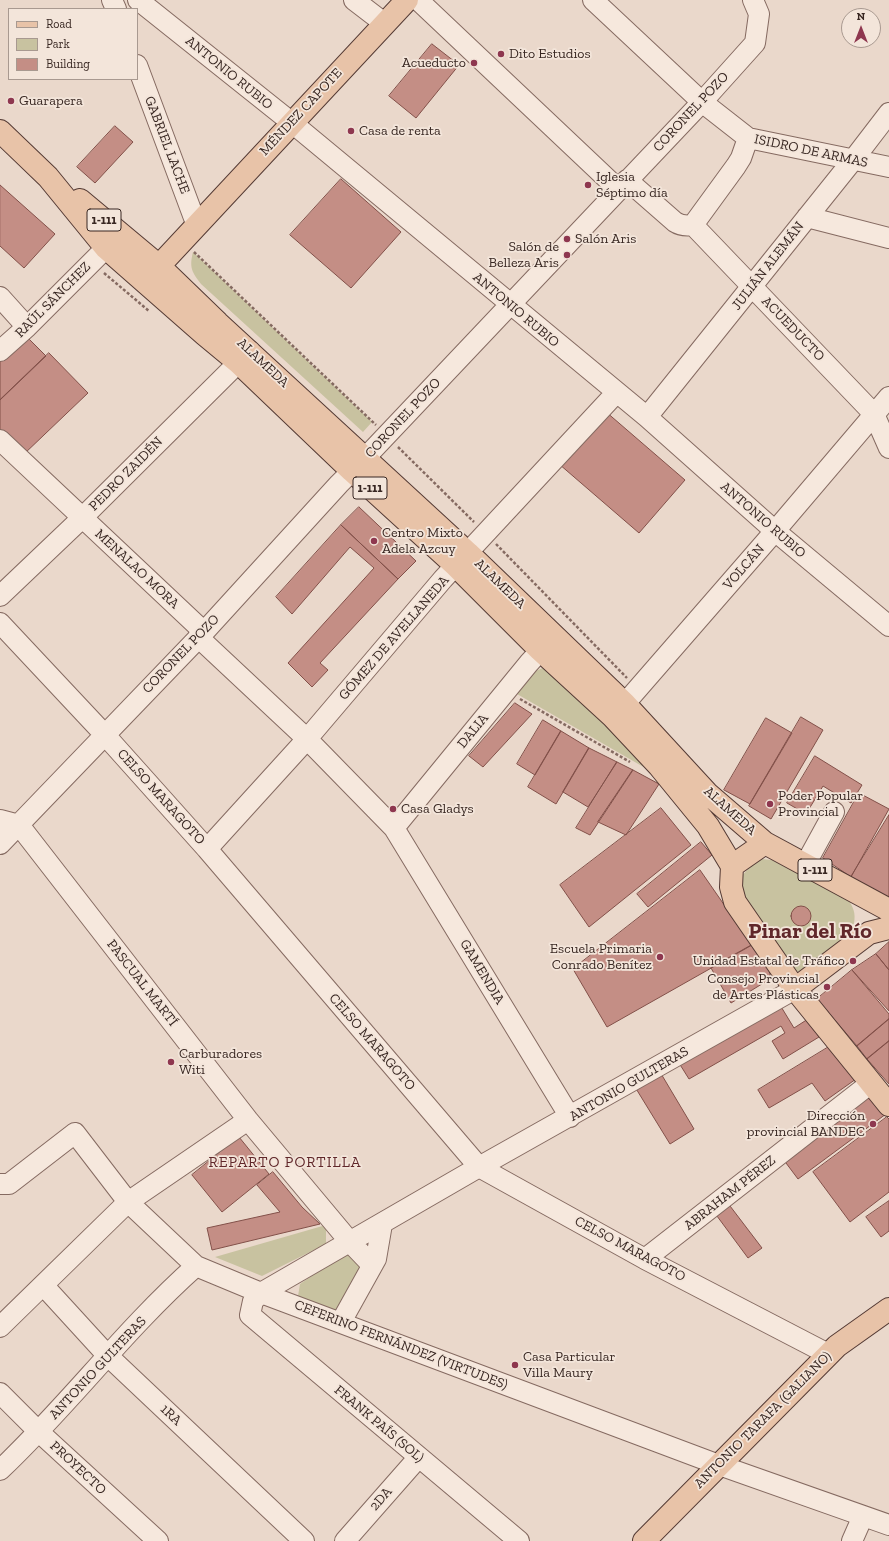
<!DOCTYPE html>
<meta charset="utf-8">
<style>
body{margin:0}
#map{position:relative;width:889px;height:1541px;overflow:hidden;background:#ead8cb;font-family:"Zilla Slab",serif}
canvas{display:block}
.legend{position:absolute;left:8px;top:8px;width:130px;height:72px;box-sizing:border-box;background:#f3e5da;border:1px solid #a89990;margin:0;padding:5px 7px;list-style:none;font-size:12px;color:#382722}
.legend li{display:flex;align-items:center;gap:8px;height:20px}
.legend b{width:20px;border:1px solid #a89990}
.north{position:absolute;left:841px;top:8px;width:40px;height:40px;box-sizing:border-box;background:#f3e5da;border:1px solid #a89990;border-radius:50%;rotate:0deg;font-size:11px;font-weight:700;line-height:16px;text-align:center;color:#382722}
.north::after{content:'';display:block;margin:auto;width:14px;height:18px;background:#8e374f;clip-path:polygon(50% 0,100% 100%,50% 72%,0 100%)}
</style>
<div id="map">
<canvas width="889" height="1541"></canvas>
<ul class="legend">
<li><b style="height:5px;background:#e8c3a8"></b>Road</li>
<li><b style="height:11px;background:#c8c2a0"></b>Park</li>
<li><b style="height:11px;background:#c48e85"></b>Building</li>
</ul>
<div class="north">N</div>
</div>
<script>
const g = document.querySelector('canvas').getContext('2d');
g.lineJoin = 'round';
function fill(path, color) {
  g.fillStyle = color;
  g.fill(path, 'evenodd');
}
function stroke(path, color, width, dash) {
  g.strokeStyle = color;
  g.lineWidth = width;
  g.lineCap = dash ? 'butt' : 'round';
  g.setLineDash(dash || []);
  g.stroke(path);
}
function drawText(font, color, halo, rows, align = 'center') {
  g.font = font + ' "Zilla Slab",serif';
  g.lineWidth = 3.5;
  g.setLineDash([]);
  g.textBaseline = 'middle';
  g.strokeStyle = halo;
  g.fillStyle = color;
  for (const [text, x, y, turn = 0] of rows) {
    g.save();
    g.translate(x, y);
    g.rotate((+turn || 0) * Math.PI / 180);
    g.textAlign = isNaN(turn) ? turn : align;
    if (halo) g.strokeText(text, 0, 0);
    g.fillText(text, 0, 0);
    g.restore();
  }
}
const green = new Path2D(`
 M193,252L372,422L363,432L201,284C192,272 189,268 193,252Z
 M552,666L647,769L517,694C528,678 531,669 552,666Z
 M762,859L772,860L848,899C853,907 856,913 854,923C852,935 821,964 810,970C803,973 796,972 789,969L737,887C741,872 750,868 762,859Z
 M326,1225V1244L262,1276L215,1257Z
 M352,1248L364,1263L335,1313L298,1296L300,1284Z`);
const building = new Path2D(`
 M432,44L459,65L416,118L389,96Z
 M115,126L133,142L95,183L77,167Z
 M341,179L401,232L351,288L290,235Z
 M0,185L55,234L24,268L0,246Z
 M25,335L46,356L0,400V359Z
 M49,353L88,393L23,455L0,431V400Z
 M605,411L685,480L639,533L559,464Z
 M359,507L416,561L398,579L341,525Z
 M341,525L398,579L320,663L328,670L312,687L288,663L374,568L350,547L292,614L276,597Z
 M515,703L532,714L483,767L469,756Z
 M801,717L823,730L771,819L749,806Z
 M766,718L792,733L750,804L724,790Z
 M543,720L561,731L535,775L517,764Z
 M561,731L589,748L556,804L528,787Z
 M589,748L617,762L588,807L563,792Z
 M815,756L862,785L851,803L823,786L806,814L787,803Z
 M617,762L633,770L590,835L576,828Z
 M633,770L659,784L626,835L598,822Z
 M859,793L889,809L851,877L823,858Z
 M661,808L691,845L589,927L560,885Z
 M889,815V900L851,877Z
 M701,842L712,855L648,907L637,894Z
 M700,870L752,945L607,1027L573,969Z
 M791 916a10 10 0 1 1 20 0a10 10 0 1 1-20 0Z
 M889,942V970L876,954Z
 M752,945L770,972V979L731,1003L711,968Z
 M876,954L889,970V1011L852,970Z
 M852,970L889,1014V1019L857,1046L817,999Z
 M780,1005L794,1028L808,1019L819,1037L783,1059L772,1041L785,1033L781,1026L689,1079L679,1063Z
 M889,1019V1041L867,1059L857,1046Z
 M889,1041V1084L867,1059Z
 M832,1045L856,1079L825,1101L812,1083L769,1108L758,1090Z
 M660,1072L694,1129L670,1144L635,1087Z
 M870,1093L886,1114L798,1179L783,1159Z
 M887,1117L889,1119V1192L850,1222L813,1172Z
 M239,1137L269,1174L222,1212L192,1175Z
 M273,1172L302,1207L320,1224L212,1250L207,1228L280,1212L257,1185Z
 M889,1201V1231L881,1237L866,1217Z
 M727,1202L762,1248L748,1258L714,1212Z`);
const path = new Path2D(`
 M194,252L376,425
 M104,273L149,311
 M398,447L474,522
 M496,544L627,678
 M520,699L630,762`);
const minor = new Path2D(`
 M112,0L116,9
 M138,0L291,122L647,417L775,531L889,626
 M354,0L384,23
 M418,0L618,189
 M593,0L702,102L748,138L889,167
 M137,65L197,226
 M627,180L675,222C681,226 686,226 693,225L874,414L889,448
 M807,217L889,238
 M693,225L736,166L741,158L748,138
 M0,297L27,327
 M0,351L27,327L106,248
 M647,417L853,160L889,113
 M0,440L204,632
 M0,596L82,518L250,351
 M0,623L105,735L207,849L479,1167L645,1259L828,1354
 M198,637L307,739L394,828L570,1117
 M614,716L775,531L889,397
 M0,820L19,825L248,1120L350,1242L372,1265
 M394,828L529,663L551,639
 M0,844L204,632L339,484L365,458L702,102L755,43L759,14L753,0
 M207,849L307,739L443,579L616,393
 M805,865L834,812
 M0,1184H9L75,1133L128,1202L196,1266L261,1293L719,1465L889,1525
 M645,1259L871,1083
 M43,1285L107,1355L304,1541
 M341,1322L376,1259L382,1224
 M0,1327L128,1202L248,1120
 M0,1393L39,1432L158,1541
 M0,1470C68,1406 125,1329 196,1266
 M345,1541L418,1458
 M519,1541L250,1315L253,1301L261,1293L479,1167L795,989
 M852,1541L863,1516`);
const major = new Path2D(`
 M0,131L48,177L106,248L204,334L239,363L352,471L456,566L540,650L613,717L659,766L708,826L732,866L731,887L735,902L795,989L889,1105
 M80,200L159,266L218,323L468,553L625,704L707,793L765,843L889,910
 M159,266L407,0
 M732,866L765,843
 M795,989L869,933L889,928
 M644,1541L837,1346L889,1309`);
const markers = [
 [501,54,4,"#8e374f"],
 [474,63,4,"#8e374f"],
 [11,101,4,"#8e374f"],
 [351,131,4,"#8e374f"],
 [588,185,4,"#8e374f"],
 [567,239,4,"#8e374f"],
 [567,255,4,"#8e374f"],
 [374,541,4,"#8e374f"],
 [770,804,4,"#8e374f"],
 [393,809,4,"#8e374f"],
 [660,957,4,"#8e374f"],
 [853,961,4,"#8e374f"],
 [827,987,4,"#8e374f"],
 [171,1062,4,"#8e374f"],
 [873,1124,4,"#8e374f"],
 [515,1365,4,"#8e374f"]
];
const shields = [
 [104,220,34],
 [370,488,34],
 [815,870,34]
];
const shieldNames = [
 ["1-111",104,220],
 ["1-111",370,488],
 ["1-111",815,870]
];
const poiNames = [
 ["Dito Estudios",509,54],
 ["Acueducto",466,63,"right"],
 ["Guarapera",19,101],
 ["Casa de renta",359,131],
 ["Iglesia",596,177],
 ["Séptimo día",596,193],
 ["Salón Aris",575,239],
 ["Salón de",559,247,"right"],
 ["Belleza Aris",559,263,"right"],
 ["Centro Mixto",382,533],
 ["Adela Azcuy",382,549],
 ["Poder Popular",778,796],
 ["Provincial",778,812],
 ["Casa Gladys",401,809],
 ["Escuela Primaria",652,949,"right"],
 ["Conrado Benítez",652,965,"right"],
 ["Unidad Estatal de Tráfico",845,961,"right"],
 ["Consejo Provincial",819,979,"right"],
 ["de Artes Plásticas",819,995,"right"],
 ["Carburadores",179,1054],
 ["Witi",179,1070],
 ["Dirección",865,1116,"right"],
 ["provincial BANDEC",865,1132,"right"],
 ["Casa Particular",523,1357],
 ["Villa Maury",523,1373]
];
const streetNames = [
 ["ANTONIO RUBIO",229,73,39],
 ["MÉNDEZ CAPOTE",301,112,-47],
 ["CORONEL POZO",691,112,-47],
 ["GABRIEL LACHE",167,145,69],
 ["ISIDRO DE ARMAS",811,151,12],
 ["JULIÁN ALEMÁN",768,266,-52],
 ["RAÚL SÁNCHEZ",53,300,-45],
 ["ANTONIO RUBIO",516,310,40],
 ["ACUEDUCTO",793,329,46],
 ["ALAMEDA",263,363,43],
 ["CORONEL POZO",403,418,-47],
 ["PEDRO ZAIDÉN",126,474,-45],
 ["ANTONIO RUBIO",763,520,41],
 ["VOLCÁN",744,567,-49],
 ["MENALAO MORA",137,569,43],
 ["ALAMEDA",500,584,44],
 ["GÓMEZ DE AVELLANEDA",394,638,-49],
 ["CORONEL POZO",181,654,-46],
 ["DALIA",473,731,-51],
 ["CELSO MARAGOTO",161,797,48],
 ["ALAMEDA",730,811,42],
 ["GAMENDIA",482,972,59],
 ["PASCUAL MARTÍ",142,983,52],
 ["CELSO MARAGOTO",372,1042,49],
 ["ANTONIO GULTERAS",629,1084,-30],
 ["ABRAHAM PÉREZ",730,1193,-38],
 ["CELSO MARAGOTO",630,1249,28],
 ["CEFERINO FERNÁNDEZ (VIRTUDES)",401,1345,21],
 ["ANTONIO GULTERAS",98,1368,-47],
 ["1RA",171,1415,43],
 ["ANTONIO TARAFA (GALIANO)",763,1420,-45],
 ["FRANK PAÍS (SOL)",379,1424,40],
 ["PROYECTO",78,1468,43],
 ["2DA",381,1499,-49]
];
const neighbourhoodNames = [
 ["REPARTO PORTILLA",285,1163]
];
const townNames = [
 ["Pinar del Río",810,932]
];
fill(green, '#c8c2a0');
fill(building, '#c48e85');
stroke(building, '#825049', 1);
stroke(minor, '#856a61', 22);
stroke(major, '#543a34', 24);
stroke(path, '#856a61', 2.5, [3, 2]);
stroke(minor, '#f6e8dd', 20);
stroke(major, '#e8c3a8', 22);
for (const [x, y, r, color] of markers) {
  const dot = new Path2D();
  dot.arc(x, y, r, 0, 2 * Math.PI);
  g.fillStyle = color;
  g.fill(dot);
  stroke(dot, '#f3e5da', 1.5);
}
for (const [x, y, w] of shields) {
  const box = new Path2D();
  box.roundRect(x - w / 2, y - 11, w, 22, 3);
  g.fillStyle = '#f3e5da';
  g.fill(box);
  stroke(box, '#382722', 1);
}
drawText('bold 13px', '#382722', null, shieldNames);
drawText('14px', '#382722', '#f3e5da', poiNames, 'left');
drawText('14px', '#382722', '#f3e5da', streetNames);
g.letterSpacing = '1px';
drawText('15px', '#60272a', '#f3e5da', neighbourhoodNames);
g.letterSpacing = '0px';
drawText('bold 22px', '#60272a', '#f3e5da', townNames);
</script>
